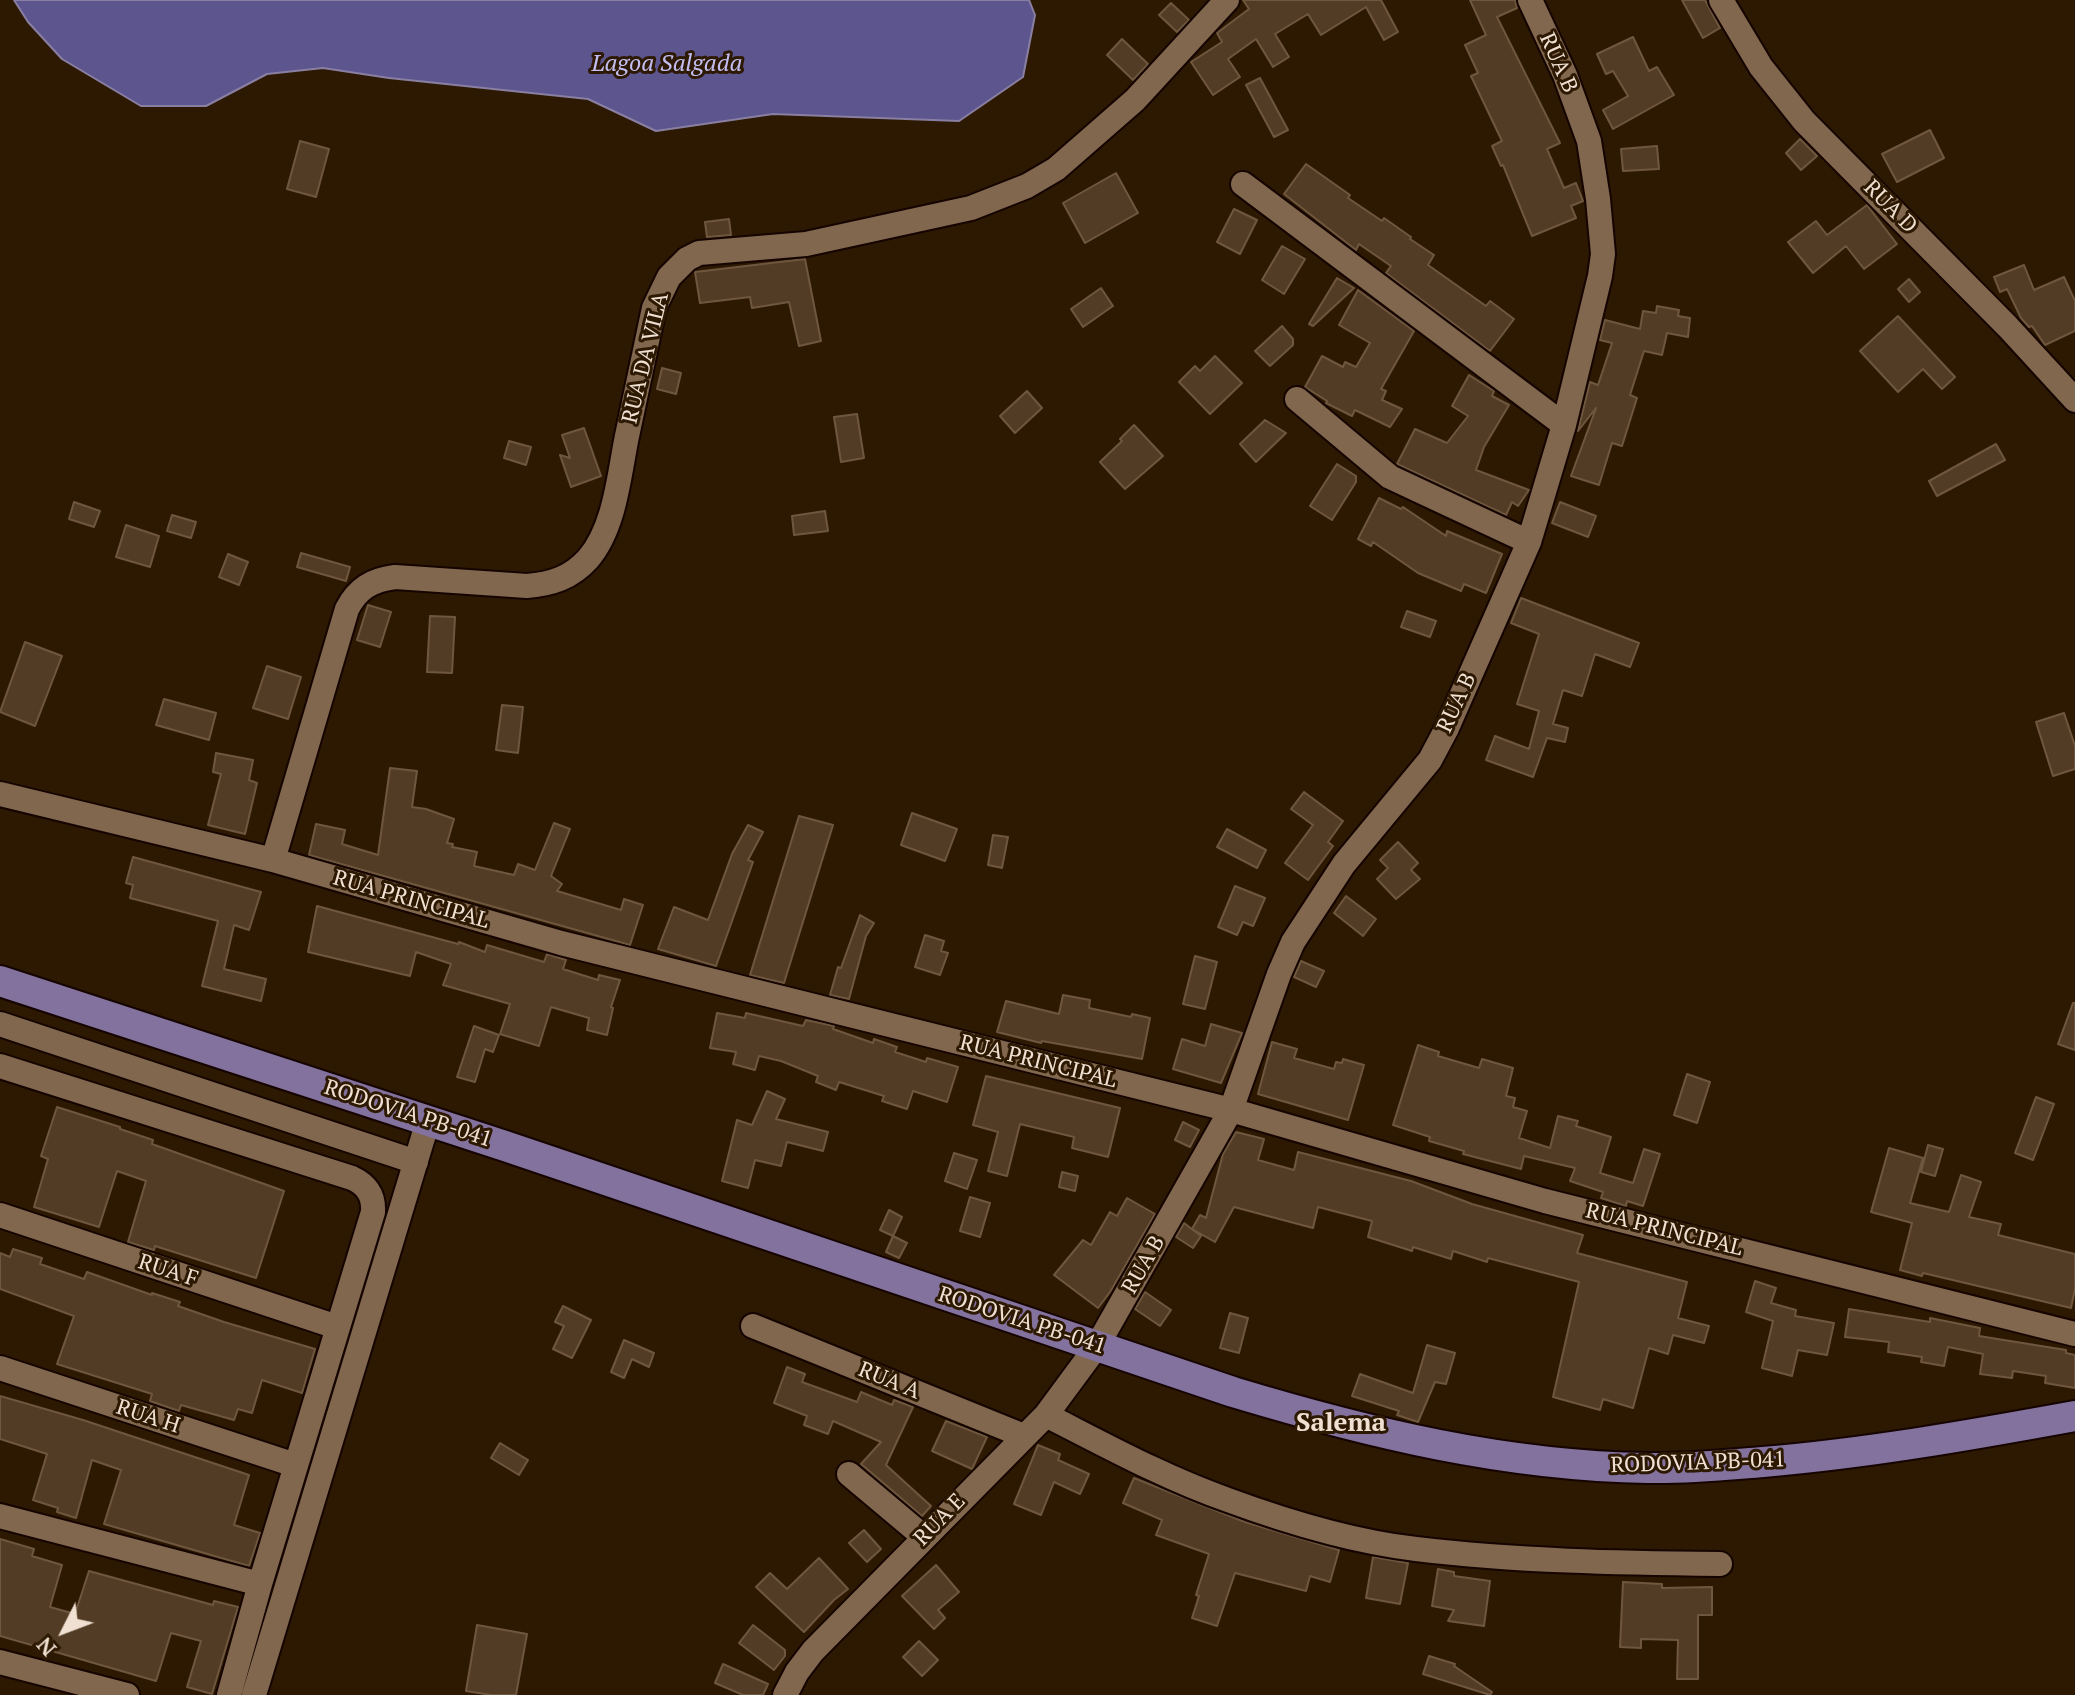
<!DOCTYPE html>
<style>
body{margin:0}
#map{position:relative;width:2075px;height:1695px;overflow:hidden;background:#2d1902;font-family:"PT Serif",serif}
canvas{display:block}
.north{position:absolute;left:24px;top:1591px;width:80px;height:80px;-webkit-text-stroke:6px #2d1902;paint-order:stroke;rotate:228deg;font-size:22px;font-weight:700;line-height:32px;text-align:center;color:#efe0d2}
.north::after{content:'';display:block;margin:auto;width:28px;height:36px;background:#efe0d2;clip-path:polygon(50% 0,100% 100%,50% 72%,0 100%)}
</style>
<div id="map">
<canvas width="2075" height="1695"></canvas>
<div class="north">N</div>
</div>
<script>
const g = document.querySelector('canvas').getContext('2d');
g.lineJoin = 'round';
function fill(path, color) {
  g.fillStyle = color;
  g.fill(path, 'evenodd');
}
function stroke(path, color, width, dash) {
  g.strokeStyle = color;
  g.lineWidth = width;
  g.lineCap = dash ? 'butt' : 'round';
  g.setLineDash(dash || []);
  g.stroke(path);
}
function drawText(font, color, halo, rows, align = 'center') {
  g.font = font + ' "PT Serif",serif';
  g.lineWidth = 6;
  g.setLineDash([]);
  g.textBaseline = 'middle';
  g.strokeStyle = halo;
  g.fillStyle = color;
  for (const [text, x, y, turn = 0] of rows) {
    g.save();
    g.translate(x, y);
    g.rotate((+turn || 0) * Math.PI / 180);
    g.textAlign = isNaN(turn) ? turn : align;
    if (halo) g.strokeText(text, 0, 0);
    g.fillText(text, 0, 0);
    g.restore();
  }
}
const water = new Path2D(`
 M14,0H1029L1035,15L1023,77L959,121L773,114L656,131L588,99L389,78L323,68L267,74L206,106H141L62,59L28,22Z`);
const building = new Path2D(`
 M1243,0H1381L1398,32L1384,40L1366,7L1321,35L1308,14L1275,34L1289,57L1273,67L1256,39L1228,59L1240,77L1213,95L1191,62L1222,42L1217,33L1249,9Z
 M1470,0H1515L1517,8L1497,17L1560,143L1547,149L1564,188L1576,183L1583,201L1571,206L1576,218L1532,236L1503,165L1501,166L1492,146L1502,141L1471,76L1478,73L1465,45L1486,35Z
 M1682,0H1705L1720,28L1703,38Z
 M1171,3L1189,20L1177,32L1159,15Z
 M1633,37L1649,71L1657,67L1674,95L1613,129L1603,110L1628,96L1613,71L1606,74L1597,54Z
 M1122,39L1148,64L1133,80L1107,55Z
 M1260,78L1288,130L1274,137L1246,85Z
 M1930,130L1944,158L1897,182L1882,154Z
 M1800,139L1817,156L1801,170L1786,153Z
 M300,141L329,149L316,197L287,189Z
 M1657,146L1659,169L1623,171L1621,149Z
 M1306,164L1350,195L1348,198L1382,221L1384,218L1411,237L1410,239L1434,255L1428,265L1486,306L1490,301L1514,319L1490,351L1386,273L1391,266L1359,244L1356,250L1284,194Z
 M1116,173L1138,213L1085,243L1063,203Z
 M1867,205L1897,244L1864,269L1846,246L1813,273L1788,242L1816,221L1827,235Z
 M1234,209L1257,220L1240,254L1217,242Z
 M729,219L731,235L707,237L705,222Z
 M1282,246L1305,259L1284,294L1262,280Z
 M805,259L821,341L799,346L789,302L752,308L750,297L700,303L695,272Z
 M2024,265L2034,290L2064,277L2075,301V331L2045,345L2032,326L2029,327L2021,318L2007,289L2000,292L1994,277Z
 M1337,278L1354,288L1313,326L1309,324Z
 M1909,279L1920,292L1909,302L1898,289Z
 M1101,288L1113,306L1083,327L1071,309Z
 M1358,290L1414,331L1381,389L1386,391L1382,400L1402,409L1390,427L1355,410L1352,416L1326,403L1327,401L1305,387L1322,356L1343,367L1345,362L1356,367L1370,343L1339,325Z
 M1657,306L1679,310L1678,316L1690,318L1688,337L1667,333L1662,355L1644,351L1630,395L1637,398L1622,446L1612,443L1599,485L1571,476L1596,408L1578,431L1590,382L1598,385L1612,343L1600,340L1605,320L1640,329L1643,311L1656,313Z
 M1898,316L1955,377L1942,389L1923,369L1898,392L1860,351Z
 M1282,326L1293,339V345L1270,366L1255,351Z
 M1215,356L1242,383L1210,414L1179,382L1195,366L1200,371Z
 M662,368L681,373L676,394L657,389Z
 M1469,375L1494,391L1492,396L1509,405L1484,447L1476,470L1529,490L1518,506L1512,502L1506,515L1397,464L1415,429L1447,443L1468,416L1452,406Z
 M1027,391L1042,408L1015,433L1000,416Z
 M857,414L864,458L841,462L834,417Z
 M1265,420L1286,433L1256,462L1240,444Z
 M1134,425L1163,456L1125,489L1100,462L1122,441L1120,439Z
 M584,428L601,476L571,487L560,455L570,458L562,435Z
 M509,441L531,447L526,465L504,458Z
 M1996,444L2005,460L1937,496L1929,481Z
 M1337,464L1356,476V482L1332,520L1310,506Z
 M1379,498L1401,509L1403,507L1446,536L1447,531L1502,554L1486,593L1464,584L1461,591L1418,573L1373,542L1371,546L1358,539Z
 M74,502L100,511L94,527L69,519Z
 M1560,502L1596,516L1588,537L1552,523Z
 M825,511L828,531L794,535L792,516Z
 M172,515L196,522L191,538L167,531Z
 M126,525L159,536L150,567L116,557Z
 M301,553L350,567L346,581L297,567Z
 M228,554L248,562L239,585L219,577Z
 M1521,598L1639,643L1630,667L1595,654L1582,696L1563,690L1553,724L1568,728L1565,742L1547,738L1533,777L1486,760L1495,736L1529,749L1539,711L1517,704L1539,634L1511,623Z
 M368,605L391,612L380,647L357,640Z
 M1407,611L1436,621L1430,637L1401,627Z
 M430,616L455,617L452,673L427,672Z
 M25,642L62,656L35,726L0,712Z
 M267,666L301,677L288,719L253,708Z
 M164,699L216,713L209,740L156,725Z
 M502,705L523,707L518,753L496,750Z
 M2064,713L2075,746V769L2053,776L2036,722Z
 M216,753L253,760L249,780L257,783L245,834L208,825L221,774L213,772Z
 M390,768L417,771L412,807L426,809L454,819L447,843L453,844L452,847L477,852L474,866L514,875L518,864L535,870L554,823L570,829L551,876L562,884L557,891L621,910L624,899L643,905L630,945L309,855L316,824L345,830L342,844L378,855Z
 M1304,792L1343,821L1328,842L1333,846L1308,880L1285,863L1313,825L1291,809Z
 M912,813L957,829L945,861L901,845Z
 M799,816L833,825L784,983L750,975Z
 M748,825L763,832L748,860L753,862L716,966L658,949L674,907L708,920L732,854Z
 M1227,829L1266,850L1257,868L1217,847Z
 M993,835L1008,837L1002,868L988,865Z
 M1398,842L1418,863L1411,870L1420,879L1396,899L1377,879L1388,868L1380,860Z
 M133,857L261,892L249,930L234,925L224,969L266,979L261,1001L202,986L218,921L130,898L133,885L126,883Z
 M1235,886L1265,898L1253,926L1243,922L1237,935L1218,927Z
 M1346,896L1376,919L1363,936L1334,913Z
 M317,906L458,944L459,942L485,952L487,945L544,962L547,954L566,960L563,969L598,980L599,975L620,980L611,1007L613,1008L607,1035L587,1030L589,1018L551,1007L539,1046L500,1034L510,1004L443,985L451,964L416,952L410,976L308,952Z
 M860,915L874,923L866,936L849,999L830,995L838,967L841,968Z
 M925,935L944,941L941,951L948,953L940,975L915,967Z
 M1195,956L1217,962L1205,1009L1183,1004Z
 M1301,961L1324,971L1316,987L1294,977Z
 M1063,995L1090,1000L1089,1008L1131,1017L1132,1014L1150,1018L1142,1059L1042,1041L1041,1043L997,1032L1006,1001L1059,1014Z
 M2073,1003H2075V1050L2058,1044Z
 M717,1013L745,1018L746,1013L803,1026L806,1020L834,1026L833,1029L873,1043L874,1039L897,1047L895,1052L926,1062L927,1058L958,1067L947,1102L913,1091L907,1109L882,1101L884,1096L839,1082L836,1090L816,1082L818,1076L781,1061L759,1056L755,1070L733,1064L736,1052L710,1048Z
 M1211,1024L1242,1033L1221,1083L1173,1069L1182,1039L1205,1046Z
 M474,1026L499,1035L493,1052L485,1049L475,1082L457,1077Z
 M1272,1042L1297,1049L1294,1058L1334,1069L1336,1062L1342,1063L1343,1059L1364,1065L1348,1120L1258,1094Z
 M1418,1045L1439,1052L1438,1056L1479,1068L1482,1059L1513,1068L1506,1096L1515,1098L1513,1107L1527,1111L1519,1138L1550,1148L1558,1116L1578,1121L1576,1126L1611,1137L1600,1173L1633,1183L1644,1149L1660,1154L1643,1206L1627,1201L1626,1206L1601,1198L1603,1192L1570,1181L1575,1168L1524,1156L1521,1169L1463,1154L1464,1151L1429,1141L1430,1137L1393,1125Z
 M1687,1074L1710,1082L1697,1123L1674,1115Z
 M986,1076L1120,1108L1108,1157L1072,1148L1074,1137L1020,1124L1007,1176L988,1171L998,1132L973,1125Z
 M767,1091L785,1099L776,1119L828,1132L823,1151L787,1142L781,1166L755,1160L748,1188L722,1181L737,1120L752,1125Z
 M2036,1097L2054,1104L2033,1160L2015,1153Z
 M57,1107L120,1127V1129L153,1140L152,1144L284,1191L256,1278L155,1246L154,1250L128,1242L146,1181L117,1171L99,1227L34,1207L48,1159L41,1156Z
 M1183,1122L1199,1130L1190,1147L1175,1140Z
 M1236,1132L1264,1139L1258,1160L1294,1170L1298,1152L1411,1181L1472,1204L1583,1235L1577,1253L1687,1282L1678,1318L1709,1326L1704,1343L1673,1335L1668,1354L1649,1348L1633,1408L1603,1399L1600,1410L1553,1397L1579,1282L1488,1258L1487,1262L1453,1251L1451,1259L1413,1247L1412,1251L1368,1237L1372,1221L1318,1207L1313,1228L1234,1207L1215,1242L1192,1229L1200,1215L1206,1218L1223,1154Z
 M1928,1145L1943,1149L1935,1176L1921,1172Z
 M1889,1148L1923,1158L1910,1203L1949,1212L1961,1175L1981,1182L1969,1217L2001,1224L1998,1235L2075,1254V1289L2071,1308L1923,1273L1922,1276L1900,1270L1912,1223L1871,1212Z
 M954,1153L977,1160L967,1189L945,1181Z
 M1062,1172L1078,1176L1075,1191L1059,1187Z
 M970,1197L990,1203L980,1237L960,1231Z
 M1127,1198L1155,1214L1110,1292L1098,1308L1054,1275L1083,1240L1091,1245L1110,1212L1117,1216Z
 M889,1210L902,1217L893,1236L880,1230Z
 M1184,1223L1201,1236L1193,1248L1176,1237Z
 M893,1236L907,1243L899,1258L886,1252Z
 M13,1249L42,1258L40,1264L84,1279L87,1272L152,1295V1293L180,1302L178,1306L224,1322L315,1349L302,1393L262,1380L252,1413L238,1409L234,1420L181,1405L179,1411L150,1401L152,1394L57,1364L74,1316L0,1289V1253L10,1257Z
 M1755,1281L1776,1288L1771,1303L1796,1310L1795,1316L1834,1323L1827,1355L1798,1350L1792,1376L1762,1368L1773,1321L1746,1312Z
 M1145,1292L1171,1310L1160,1326L1135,1309Z
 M563,1306L591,1320L572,1358L553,1349L564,1326L555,1322Z
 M1849,1309L1930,1322V1318L1980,1328L1979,1336L2066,1350V1353L2075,1355V1388L2045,1383L2046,1376L2013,1371L2012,1378L1980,1374L1983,1354L1948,1347L1944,1366L1921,1362L1922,1357L1888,1352L1889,1342L1845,1337Z
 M1230,1313L1248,1318L1239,1353L1220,1348Z
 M624,1340L654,1353L649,1367L632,1359L624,1378L611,1372Z
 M1427,1345L1455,1353L1446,1384L1435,1382L1418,1422L1397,1415L1399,1411L1352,1396L1360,1374L1413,1393Z
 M787,1367L805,1374L802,1382L857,1402L861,1392L892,1405L894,1400L913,1407L886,1465L931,1506L922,1516L861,1464L881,1442L833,1421L828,1434L804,1425L807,1416L774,1403Z
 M0,1396L83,1420L249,1475L234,1525L260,1533L249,1566L104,1524L121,1470L92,1460L76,1518L57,1512L58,1508L33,1500L47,1454L0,1439Z
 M946,1421L987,1437L972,1469L932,1451Z
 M500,1443L528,1460L519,1475L491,1458Z
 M1038,1445L1060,1454L1058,1460L1089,1474L1080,1494L1054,1482L1041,1515L1014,1504Z
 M1134,1478L1245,1522L1339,1550L1330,1582L1310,1576L1306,1591L1235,1573L1217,1626L1192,1618L1199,1596L1196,1595L1209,1554L1156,1535L1162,1520L1123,1503Z
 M864,1530L881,1549L867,1562L849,1543Z
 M0,1539L34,1549L32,1556L62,1565L50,1607L75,1614L89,1571L213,1605L214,1601L238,1607L212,1694L187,1687L201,1641L171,1633L156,1681L0,1636Z
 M1373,1557L1408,1563L1400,1604L1366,1598Z
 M819,1558L848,1589L834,1600L804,1632L756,1587L770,1573L787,1589Z
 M936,1565L959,1592L938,1610L945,1618L934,1629L902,1596Z
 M1438,1569L1454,1572V1576L1490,1581L1484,1626L1448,1621L1454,1610L1432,1606Z
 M1623,1582L1662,1584V1588L1712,1587V1615H1698V1679H1677L1678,1640L1641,1639V1648L1620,1647Z
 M477,1625L527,1634L516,1695H491L466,1691Z
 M753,1625L785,1650V1656L774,1670L739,1643Z
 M919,1641L938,1660L922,1676L903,1657Z
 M1429,1656L1455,1664L1454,1666L1492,1692L1490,1695L1423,1674Z
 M723,1664L768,1684L763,1695H743L715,1683Z`);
const minor = new Path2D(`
 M1721,0L1761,67L1804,121L2008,327L2075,400
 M1243,184L1564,425
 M1297,399L1390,477L1529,542
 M0,794L273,860L561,943L1231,1110L1545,1201L2075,1334
 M273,860L347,609C358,588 372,580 395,577L527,586C551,584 571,578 588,559C615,528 619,475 627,436C636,393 645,351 654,308L669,277L687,259L699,253L806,244L971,208L1027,186L1056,169L1135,100L1227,0
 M0,1024L416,1162
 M0,1066L352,1178C367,1185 374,1195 373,1212L260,1584L229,1695
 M0,1215L337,1327
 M753,1326L1024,1436
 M0,1368L295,1465
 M1046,1415C1105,1445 1165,1478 1228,1500C1285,1521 1355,1542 1416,1549C1517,1561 1618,1563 1720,1564
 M849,1474L924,1537
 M0,1516L260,1584
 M0,1662L127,1695
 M254,1695L428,1121
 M785,1695L797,1672L813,1651L1046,1415L1097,1346L1231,1110L1279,974L1293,942L1344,864L1430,760L1447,728L1529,542L1564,425L1600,276L1603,254L1598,199L1589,141L1565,75L1530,0`);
const major = new Path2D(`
 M0,981L505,1146L1233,1392C1369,1433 1505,1466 1648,1468C1687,1469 1725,1465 1763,1462C1869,1453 1971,1435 2075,1416`);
const streetNames = [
 ["RUA B",1558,63,66],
 ["RUA D",1890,207,45],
 ["RUA DA VILA",646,358,-76],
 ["RUA B",1457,703,-65],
 ["RUA PRINCIPAL",411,900,16],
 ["RUA PRINCIPAL",1038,1062,14],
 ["RODOVIA PB-041",408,1114,18],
 ["RUA PRINCIPAL",1664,1230,14],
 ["RUA B",1144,1265,-60],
 ["RUA F",168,1271,18],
 ["RODOVIA PB-041",1022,1321,18],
 ["RUA A",889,1381,22],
 ["RUA H",148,1417,18],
 ["RODOVIA PB-041",1698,1463,-2],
 ["RUA E",940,1520,-46]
];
const waterNames = [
 ["Lagoa Salgada",667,64]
];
const quarterNames = [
 ["Salema",1341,1424]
];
fill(water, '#5d558d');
stroke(water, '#897fa2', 2);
fill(building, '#533c25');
stroke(building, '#6f573f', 2);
stroke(minor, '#150400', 28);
stroke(major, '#150400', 34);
stroke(minor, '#80674e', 24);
stroke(major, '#83719e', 30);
drawText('22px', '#efe0d2', '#2d1902', streetNames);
drawText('italic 24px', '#c2bef1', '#2d1902', waterNames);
drawText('bold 26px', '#efe0d2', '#2d1902', quarterNames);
</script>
